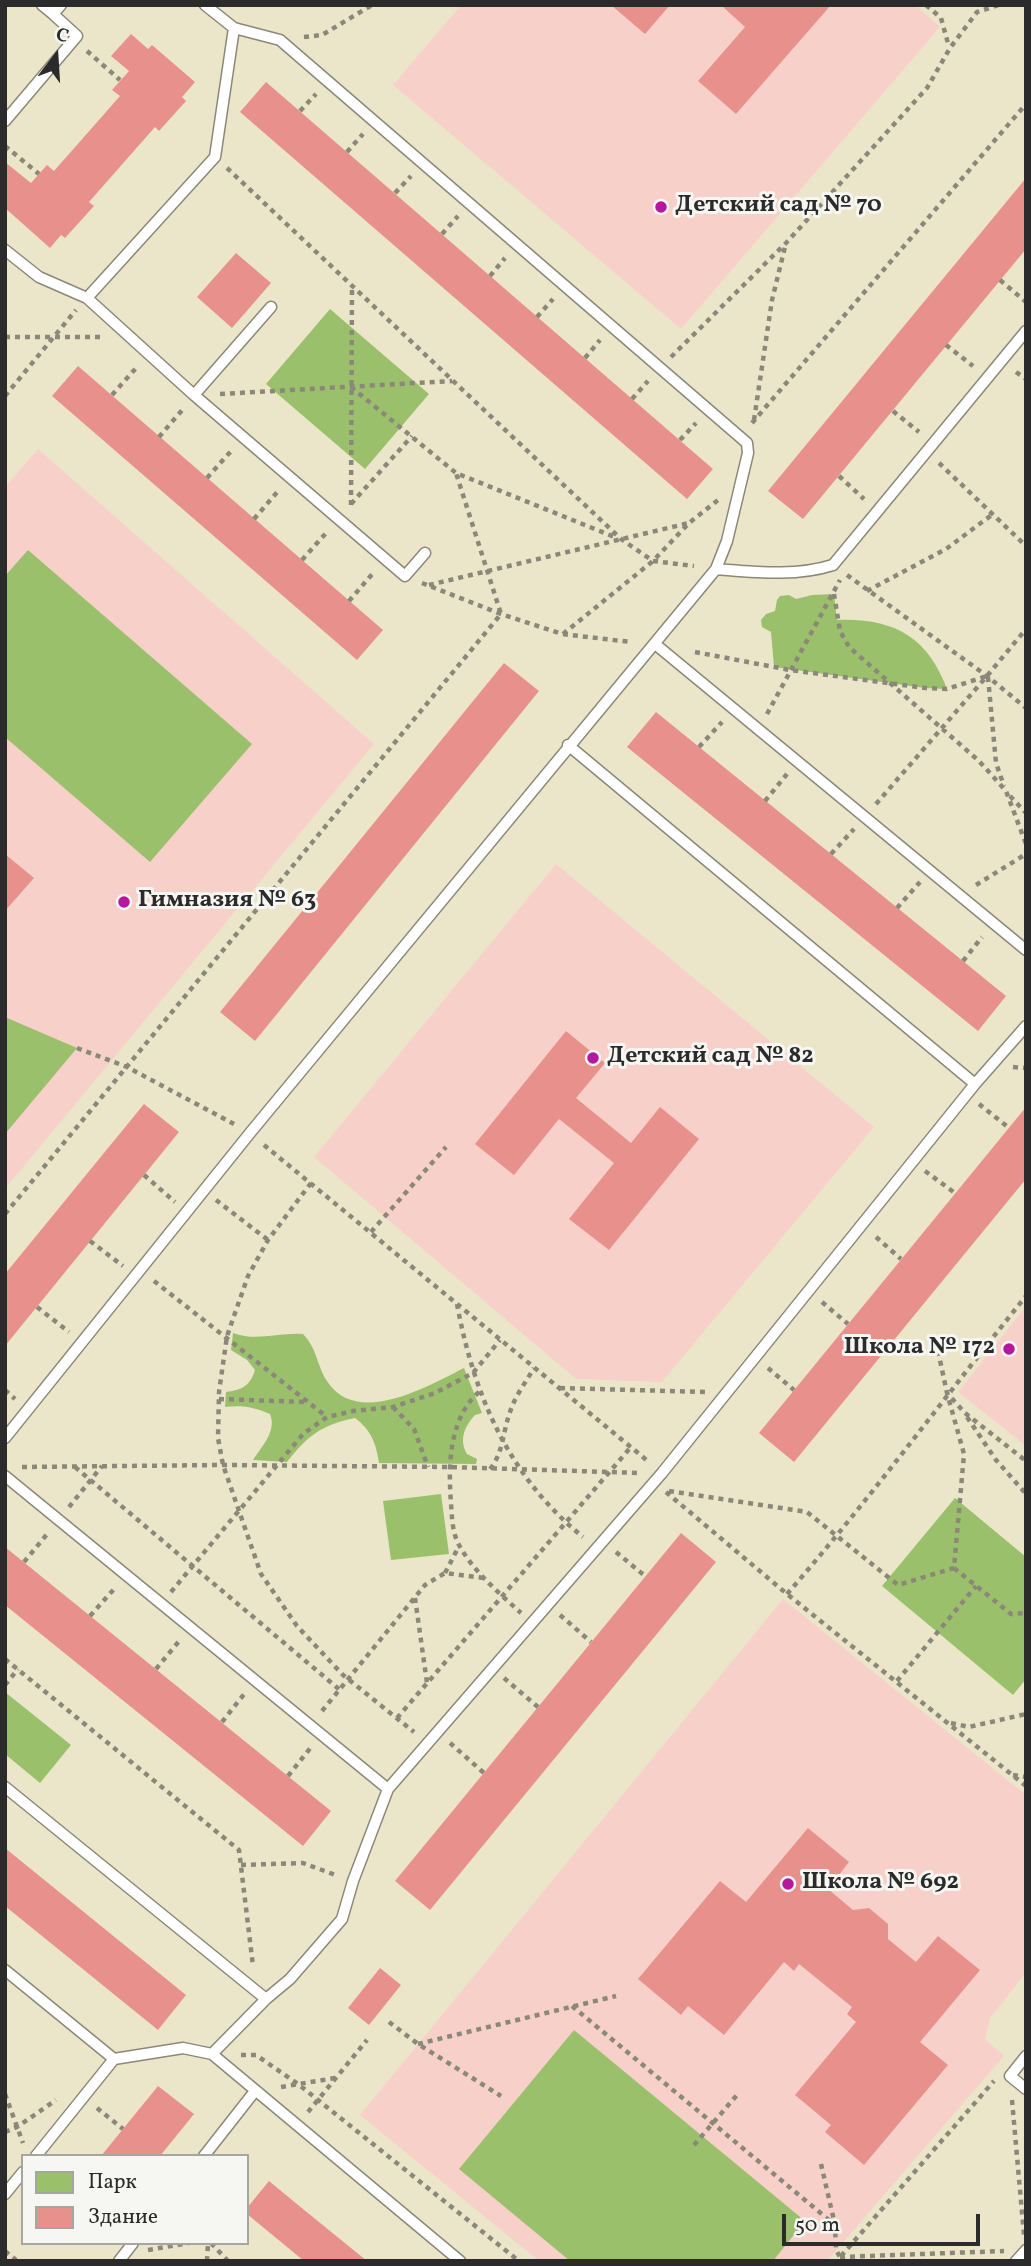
<!DOCTYPE html>
<meta charset="utf-8">
<style>
body{margin:0}
#map{position:relative;width:1031px;height:2266px;overflow:hidden;background:#ebe6ca;font-family:Vollkorn,serif}
canvas{display:block}
.frame{position:absolute;inset:0;border:7px solid #2b2b2b;pointer-events:none}
.legend{position:absolute;left:21px;top:2154px;width:228px;height:91px;box-sizing:border-box;background:#f6f6f2;border:2px solid #a5a5a2;margin:0;padding:9px 12px;list-style:none;font-size:21px;color:#2b2b2b}
.legend li{display:flex;align-items:center;gap:14px;height:35px}
.legend b{width:35px;border:2px solid #a5a5a2}
.north{position:absolute;left:21px;top:21px;width:70px;height:70px;-webkit-text-stroke:5px #f6f6f2;paint-order:stroke;rotate:17deg;font-size:19px;font-weight:700;line-height:28px;text-align:center;color:#2b2b2b}
.north::after{content:'';display:block;margin:auto;width:24px;height:32px;background:#2b2b2b;clip-path:polygon(50% 0,100% 100%,50% 72%,0 100%)}
.scale{position:absolute;left:782px;top:2214px;width:198px;height:32px;box-sizing:border-box;border:4px solid #2b2b2b;border-top:0;padding-left:9px;font-size:21px;line-height:24px;white-space:nowrap;color:#2b2b2b;-webkit-text-stroke:5px #f6f6f2;paint-order:stroke}
</style>
<div id="map">
<canvas width="1031" height="2266"></canvas>
<div class="frame"></div>
<ul class="legend">
<li><b style="height:19px;background:#9bc06b"></b>Парк</li>
<li><b style="height:19px;background:#e8918c"></b>Здание</li>
</ul>
<div class="north">С</div>
<div class="scale">50 m</div>
</div>
<script>
const g = document.querySelector('canvas').getContext('2d');
g.lineJoin = 'round';
function fill(path, color) {
  g.fillStyle = color;
  g.fill(path, 'evenodd');
}
function stroke(path, color, width, dash) {
  g.strokeStyle = color;
  g.lineWidth = width;
  g.lineCap = dash ? 'butt' : 'round';
  g.setLineDash(dash || []);
  g.stroke(path);
}
function drawText(font, color, halo, rows, align = 'center') {
  g.font = font + ' Vollkorn,serif';
  g.lineWidth = 6;
  g.setLineDash([]);
  g.textBaseline = 'middle';
  g.strokeStyle = halo;
  g.fillStyle = color;
  for (const [text, x, y, turn = 0] of rows) {
    g.save();
    g.translate(x, y);
    g.rotate((+turn || 0) * Math.PI / 180);
    g.textAlign = isNaN(turn) ? turn : align;
    if (halo) g.strokeText(text, 0, 0);
    g.fillText(text, 0, 0);
    g.restore();
  }
}
const built = new Path2D(`
 M461,5H915L940,27L681,329L393,85Z
 M38,449L374,744L5,1189V487Z
 M556,864L874,1127L662,1382L576,1379L314,1157Z
 M1026,1306V1446L958,1392Z
 M783,1599L1026,1795V1973L990,2018L985,2039L1004,2056L827,2261H539L360,2115Z`);
const green = new Path2D(`
 M330,309L429,394L365,469L266,384Z
 M28,550L252,744L150,862L5,737V576Z
 M834,594L837,620C893,618 927,636 947,689L925,688L774,667L771,632L762,627L761,620L766,614L775,611L777,600L780,596L789,595L796,599L812,595Z
 M5,1017L77,1048L5,1134Z
 M233,1333C257,1342 279,1332 303,1334C317,1348 317,1366 327,1381C357,1428 428,1386 464,1368L482,1413L475,1415C464,1427 459,1440 467,1454L477,1459L476,1464L379,1463C376,1443 371,1430 355,1418C322,1425 308,1435 287,1462L253,1460C262,1446 277,1431 270,1414C254,1407 242,1405 225,1407L226,1392C242,1390 250,1386 255,1370L247,1360L231,1350Z
 M441,1494L449,1554L391,1560L383,1501Z
 M955,1498L1026,1557V1679L1013,1695L882,1586Z
 M5,1692L71,1745L40,1783L5,1754Z
 M574,2030L805,2221L773,2261H570L459,2169Z`);
const building = new Path2D(`
 M611,5H670L645,34Z
 M721,5H831L736,114L698,81L745,27Z
 M131,34L148,49L152,45L195,82L182,97L186,101L159,131L155,127L89,202L94,206L65,238L61,235L50,248L5,208V162L31,183L47,165L54,171L120,96L112,90L129,71L111,56Z
 M266,82L713,469L687,499L240,112Z
 M1026,178V249L803,519L768,491Z
 M236,253L271,283L232,328L197,297Z
 M78,366L383,630L357,660L52,396Z
 M504,663L539,691L255,1041L220,1012Z
 M656,712L1006,996L978,1031L627,747Z
 M5,854L34,878L5,911Z
 M566,1031L605,1063L576,1098L631,1143L660,1107L699,1139L609,1250L569,1219L614,1163L559,1119L514,1175L475,1144Z
 M144,1104L179,1132L5,1346V1274Z
 M1026,1107V1179L794,1462L759,1433Z
 M681,1533L716,1562L430,1910L395,1881Z
 M5,1547L331,1811L303,1846L5,1605Z
 M808,1828L849,1862L828,1889L853,1910L869,1908L888,1924V1939L916,1962L938,1936L980,1970L920,2042L948,2065L864,2165L825,2132L831,2125L795,2095L856,2022L847,2014L852,2007L799,1964L794,1971L784,1962L724,2035L688,2006L681,2015L638,1979L720,1881L746,1902Z
 M5,1848L186,1995L158,2030L5,1906Z
 M380,1968L401,1985L369,2025L348,2008Z
 M158,2086L194,2114L160,2156H101Z
 M269,2181L303,2209L367,2261H304L247,2214V2208Z`);
const path = new Path2D(`
 M926,5L941,18L949,47
 M304,37L322,35L372,5
 M87,51L120,80
 M300,111L316,94
 M5,146L39,174
 M347,152L363,134
 M227,168L621,539L653,561L694,566
 M395,193L411,176
 M442,234L458,216
 M490,276L505,258
 M1000,280L1026,302
 M537,317L553,299
 M5,337H105
 M946,345L973,366
 M671,357L786,243L927,88L950,48L977,12L999,5
 M585,358L600,340
 M1016,372L1026,379
 M351,387L456,473L617,538
 M220,394L452,381
 M112,395L137,367
 M5,396L76,310
 M632,399L648,381
 M893,411L919,432
 M754,420L772,300L786,243
 M752,423L1026,104
 M159,437L183,409
 M680,440L696,423
 M939,463L1026,546
 M839,476L864,499
 M207,478L232,450
 M351,504L412,436
 M351,505L352,287
 M254,519L279,490
 M302,560L327,532
 M847,575L987,676L1026,708
 M422,583L501,614L562,634L631,642
 M429,585L689,523
 M867,591L946,549L993,514
 M834,594L840,631L849,647L979,761L1006,791L1026,844
 M349,601L374,572
 M563,634L653,561L689,523L718,500
 M695,652L790,670L925,688L947,689L987,676
 M988,677L996,763L1004,786
 M767,714L840,580
 M699,747L722,722
 M1010,796L1026,813
 M765,801L787,774
 M876,804L987,676L1026,629
 M831,854L854,829
 M976,885L1026,854
 M897,908L920,882
 M963,961L982,937
 M77,1048L127,1067L234,1124
 M1013,1067L1026,1068
 M979,1104L1009,1128
 M264,1145L649,1462
 M925,1171L955,1193
 M144,1175L175,1202
 M311,1183L268,1240L248,1276L227,1336L219,1392L218,1438L223,1465L261,1574L297,1626L343,1675L414,1732
 M216,1200L268,1240
 M5,1214L501,614L456,473
 M371,1232L446,1147
 M876,1237L901,1259
 M90,1241L123,1266
 M154,1281L327,1417
 M822,1302L848,1324
 M457,1304C474,1396 509,1477 583,1537
 M37,1307L69,1332
 M938,1351L947,1393L965,1413L1026,1461
 M768,1368L794,1390
 M560,1388L705,1392
 M5,1390L15,1399
 M479,1392C449,1418 448,1466 451,1503C452,1517 452,1532 459,1545C473,1571 499,1593 521,1613
 M219,1399L306,1402
 M393,1407L414,1429L428,1467
 M967,1417L996,1460L1026,1494
 M22,1467L223,1465L448,1467L640,1473
 M75,1467L340,1690
 M490,1469C503,1454 503,1431 510,1412C515,1396 526,1382 534,1368
 M669,1491L807,1512L898,1585L954,1568L964,1454L947,1393
 M666,1492L787,1594L1026,1786
 M69,1507L102,1466
 M616,1552L645,1576
 M24,1562L48,1533
 M954,1568L1011,1614L1026,1613
 M445,1573L459,1546
 M171,1592L303,1434L327,1417L353,1411L393,1407L435,1393L473,1373L500,1340
 M787,1594C871,1498 946,1395 1026,1296
 M415,1598L427,1683
 M560,1615L591,1642
 M90,1616L115,1588
 M5,1659L239,1850L253,1966
 M156,1669L180,1640
 M504,1678L538,1707
 M897,1681L976,1586
 M5,1685L18,1669
 M322,1711L425,1585L445,1573L484,1578
 M397,1718L631,1447
 M222,1722L245,1693
 M951,1723L969,1727L1026,1714
 M450,1743L484,1773
 M1013,1775L1026,1777
 M288,1776L312,1746
 M241,1865L303,1863L338,1876
 M572,2006L835,2225
 M389,2022L418,2044L501,2096
 M418,2044L616,1996
 M241,2055H256L298,2084L519,2261
 M281,2087L335,2078
 M5,2094L23,2143
 M1012,2100L1024,2235
 M97,2108L123,2129
 M308,2112L367,2040
 M5,2132L17,2127L56,2100
 M694,2145L737,2095
 M821,2164L835,2225L836,2250L840,2257V2261
 M211,2243L228,2261
 M148,2250L189,2243
 M5,2251L16,2260
 M841,2256L994,2081
 M840,2257L1004,2251
 M207,2261L208,2243`);
const service = new Path2D(`
 M42,5L53,14L61,5
 M5,121L77,36L53,14
 M5,250L39,277L87,298L194,395L405,576L425,553
 M87,298L215,157L234,28L205,5
 M194,395L271,307
 M716,569C755,572 795,577 833,565L1026,331
 M655,644L1026,950
 M568,745L975,1084
 M5,1438L250,1133L716,569L727,541L748,453L747,443L280,40L234,28
 M5,1476L388,1789
 M5,1787L266,1999
 M5,1970L114,2059
 M212,2054L266,1999L290,1979L342,1919L353,1881L388,1789L662,1473L975,1084L1026,1026
 M1026,2056L1010,2076L1026,2089
 M36,2156L114,2059L183,2048L212,2054L460,2261
 M204,2156L255,2091
 M5,2194L23,2172
 M119,2261L133,2243
 M1016,2261L1026,2250`);
const markers = [
 [661,207,7,"#b5179e"],
 [124,902,7,"#b5179e"],
 [593,1058,7,"#b5179e"],
 [1009,1349,7,"#b5179e"],
 [788,1884,7,"#b5179e"]
];
const poiNames = [
 ["Детский сад № 70",675,207],
 ["Гимназия № 63",138,902],
 ["Детский сад № 82",607,1058],
 ["Школа № 172",995,1349,"right"],
 ["Школа № 692",802,1884]
];
fill(built, '#f7d1c9');
fill(green, '#9bc06b');
fill(building, '#e8918c');
stroke(service, '#8b887a', 13);
stroke(path, '#8b887a', 4.5, [5, 5]);
stroke(service, '#fff', 10);
for (const [x, y, r, color] of markers) {
  const dot = new Path2D();
  dot.arc(x, y, r, 0, 2 * Math.PI);
  g.fillStyle = color;
  g.fill(dot);
  stroke(dot, '#f6f6f2', 2.5);
}
drawText('bold 24px', '#2b2b2b', '#f6f6f2', poiNames, 'left');
</script>
